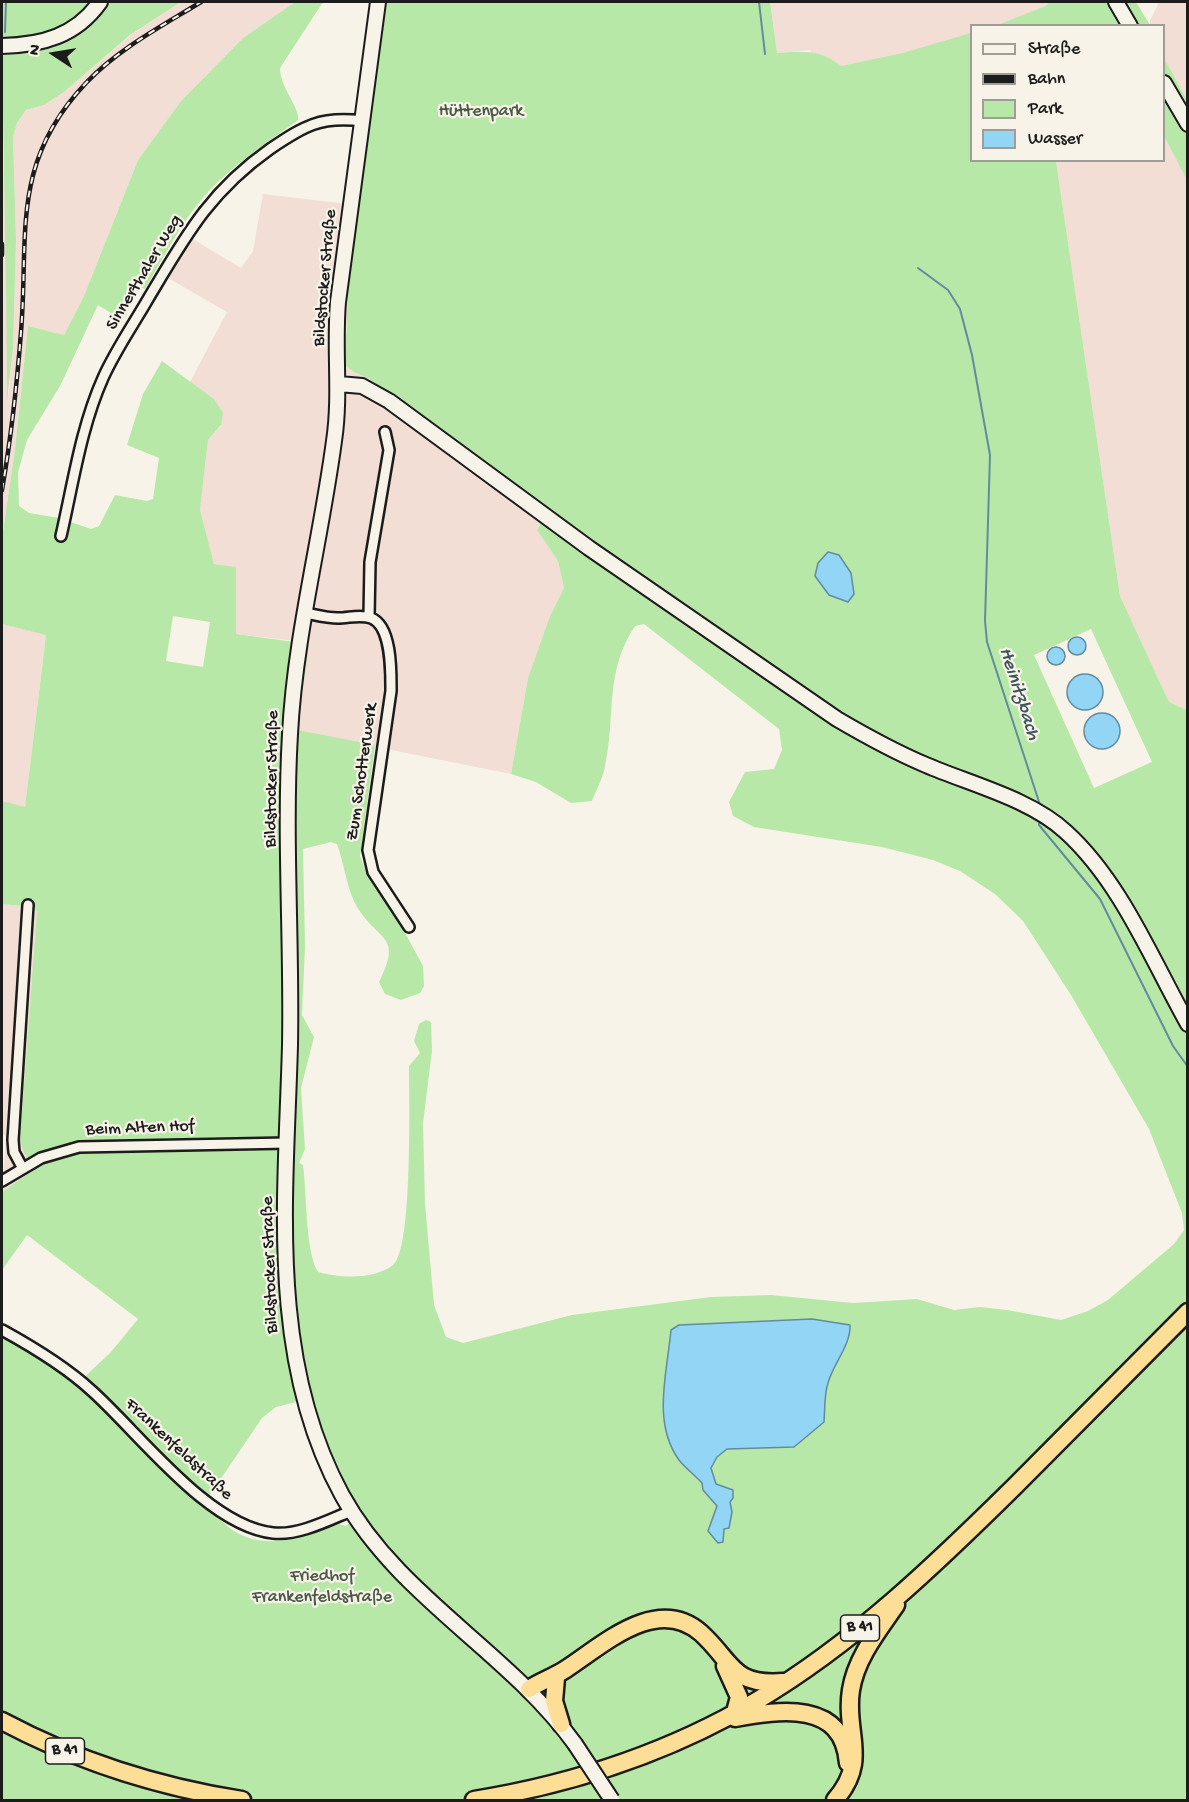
<!DOCTYPE html>
<meta charset="utf-8">
<style>
body{margin:0}
#map{position:relative;width:1189px;height:1802px;overflow:hidden;background:#f7f3e8;font-family:"Gochi Hand",sans-serif}
canvas{display:block}
.frame{position:absolute;inset:0;border:3px solid #1c1c1c;pointer-events:none}
.legend{position:absolute;left:970px;top:24px;width:195px;height:138px;box-sizing:border-box;background:#f7f3e8;border:2px solid #9f9d96;margin:0;padding:8px 10px;list-style:none;font-size:18px;color:#1c1c1c}
.legend li{display:flex;align-items:center;gap:12px;height:30px}
.legend b{width:30px;border:2px solid #9f9d96}
.north{position:absolute;left:24px;top:24px;width:60px;height:60px;-webkit-text-stroke:4px #f7f3e8;paint-order:stroke;rotate:282deg;font-size:16px;font-weight:700;line-height:24px;text-align:center;color:#1c1c1c}
.north::after{content:'';display:block;margin:auto;width:21px;height:27px;background:#1c1c1c;clip-path:polygon(50% 0,100% 100%,50% 72%,0 100%)}
</style>
<div id="map">
<canvas width="1189" height="1802"></canvas>
<div class="frame"></div>
<ul class="legend">
<li><b style="height:8px;background:#f7f3e8"></b>Straße</li>
<li><b style="height:8px;background:#1c1c1c"></b>Bahn</li>
<li><b style="height:16px;background:#b7e8a7"></b>Park</li>
<li><b style="height:16px;background:#93d5f5"></b>Wasser</li>
</ul>
<div class="north">N</div>
</div>
<script>
const g = document.querySelector('canvas').getContext('2d');
g.lineJoin = 'round';
function fill(path, color) {
  g.fillStyle = color;
  g.fill(path, 'evenodd');
}
function stroke(path, color, width, dash) {
  g.strokeStyle = color;
  g.lineWidth = width;
  g.lineCap = dash ? 'butt' : 'round';
  g.setLineDash(dash || []);
  g.stroke(path);
}
function drawText(font, color, halo, rows, align = 'center') {
  g.font = font + ' "Gochi Hand",sans-serif';
  g.lineWidth = 4.5;
  g.setLineDash([]);
  g.textBaseline = 'middle';
  g.strokeStyle = halo;
  g.fillStyle = color;
  for (const [text, x, y, turn = 0] of rows) {
    g.save();
    g.translate(x, y);
    g.rotate((+turn || 0) * Math.PI / 180);
    g.textAlign = isNaN(turn) ? turn : align;
    if (halo) g.strokeText(text, 0, 0);
    g.fillText(text, 0, 0);
    g.restore();
  }
}
const built = new Path2D(`
 M181,2H295L243,38L181,101L138,160L84,296L64,335L28,326L15,449L2,538V135L7,240L8,400L13,349L16,241L13,137L17,123L26,110L44,105L64,92L131,35Z
 M770,2H1051L1045,25L972,26L971,84L859,132L810,50L777,53Z
 M1159,2H1187V100L1164,58V26L1150,25V21Z
 M1164,136L1187,180V710L1169,702L1120,596L1056,161L1164,160Z
 M263,194L356,205L349,315L345,330L354,372L368,378L548,509L537,530L558,561L564,588L550,616L528,678L511,774L297,731L295,641L236,634V567L214,564L200,510L208,440L221,426L214,399L190,382L227,312L168,278L191,238L241,268L253,251Z
 M2,624L46,634L25,808L2,801Z
 M2,904L34,907L37,912L25,1155L36,1168L2,1192L6,1137L2,1133Z`);
const green = new Path2D(`
 M2,2H181L130,35L64,92L44,105L26,110L17,123L13,137L16,241L13,349L7,400C7,267 2,134 2,2Z
 M295,2H323L280,68C280,88 300,107 298,120C267,143 234,164 208,192C182,220 164,257 145,289L137,285L126,316L119,318L98,305L60,386L27,440L18,472L19,506L29,513L59,518L91,529L99,526L115,495L147,501L153,499L159,458L127,445L143,394L162,361L214,399L223,413L221,425L208,440L200,510L214,564L236,567V634L309,644L297,730L375,745L360,856L367,875L404,931L423,966L424,986L420,993L401,1000L385,994L379,982C403,935 379,942 357,907C347,890 344,863 337,844L331,842L303,849L305,947L302,1015L314,1037L301,1088L305,1149L299,1163L303,1165C307,1193 305,1251 318,1272C339,1278 374,1280 393,1265C413,1250 409,1097 409,1066L420,1053L414,1041L419,1024L426,1020L431,1022L432,1051L423,1123L425,1204L434,1305L446,1337L463,1343L572,1315L711,1297L771,1295L853,1303L917,1299L954,1310L980,1307L1007,1310L1061,1320L1088,1311L1108,1300L1174,1244L1184,1230L1182,1213L1149,1129L1071,995L1023,921L995,894L960,871L933,860L882,847L754,827L733,816L729,802L745,772L774,769L782,750L779,729L644,624L635,626C604,673 616,715 605,766C603,778 596,790 592,801L571,803L536,782L511,774L528,678L550,616L564,588L558,561L537,530L548,509L368,378L354,372L345,365L349,269L384,2H770L777,53C802,51 820,49 841,66L903,53L971,33L972,160L1056,161L1120,596L1169,702L1187,710V1800H2V1336L78,1383L111,1352L138,1319L27,1235L2,1270V1192L36,1168L25,1155L20,1140L37,912L34,907L2,904V801L25,807L46,635L2,624V538L15,449L28,326L64,335L84,296L138,160L181,101L243,38ZM173,616L210,622L203,667L166,661ZM1091,629L1152,762L1094,788L1034,655ZM312,1398L323,1434L360,1514L346,1526L339,1524C305,1535 265,1553 231,1529C222,1522 213,1511 205,1502L262,1418L276,1407Z
 M1049,2H1136L1150,25L995,26L1046,6Z
 M1164,58L1187,100V180L1164,136Z`);
const water = new Path2D(`
 M828,552L839,555L851,573L854,594L848,602L829,595L815,576L818,563Z
 M1068 646a9 9 0 1 1 18 0a9 9 0 1 1-18 0Z
 M1047 656a9 9 0 1 1 18 0a9 9 0 1 1-18 0Z
 M1067 692a18 18 0 1 1 36 0a18 18 0 1 1-36 0Z
 M1084 731a18 18 0 1 1 36 0a18 18 0 1 1-36 0Z
 M812,1319L850,1325C851,1345 833,1364 828,1383C824,1395 825,1410 824,1422L794,1447L727,1449L717,1457L711,1468L716,1484L733,1490V1498L730,1502L732,1512L729,1528L724,1529L723,1542L718,1543L708,1531L717,1506L703,1490L702,1483C695,1475 685,1468 679,1460C652,1423 667,1373 671,1330L679,1325Z`);
const stream = new Path2D(`
 M759,2L765,54
 M5,32L6,2
 M918,268L948,290L960,309L972,355L990,455L985,621L987,642L1041,808
 M1040,819L1039,825L1100,899L1173,1046L1188,1067`);
const street = new Path2D(`
 M61,536C73,484 81,427 103,378C115,351 133,325 148,299C185,237 209,192 270,149C304,126 320,116 362,121
 M306,613C316,615 327,618 338,618C349,618 360,614 371,618C392,626 391,672 391,691L368,850L373,872L409,927
 M369,617L370,562L389,450L385,432
 M22,1167L14,1152L13,1140L28,905
 M2,1181L41,1158L79,1147L288,1143
 M2,1330C33,1347 65,1366 92,1391C140,1434 208,1526 273,1533C298,1536 329,1520 351,1511`);
const secondary = new Path2D(`
 M378,2L338,302C334,349 341,395 334,441C321,539 295,636 290,734C284,837 292,942 290,1045C286,1196 267,1358 342,1495C398,1597 508,1651 575,1744
 M1116,2L1130,26
 M2,46C42,45 76,36 100,2
 M1164,83L1188,124
 M339,384L362,386L389,401L589,548L837,719C866,736 895,752 926,765C970,784 1031,799 1066,832C1121,882 1152,960 1188,1024`);
const highway = new Path2D(`
 M725,1666L739,1697L735,1712
 M556,1678L554,1701L561,1724
 M529,1689C541,1681 554,1677 566,1669C603,1645 657,1594 701,1633C733,1662 731,1686 783,1682
 M735,1718C780,1710 843,1700 848,1763
 M2,1721C77,1761 159,1787 242,1800
 M474,1800C573,1784 672,1751 758,1700C854,1643 936,1564 1015,1486C1073,1428 1130,1370 1188,1312
 M835,1800C870,1760 844,1733 851,1690C856,1658 878,1631 896,1605`);
const rail = new Path2D(`
 M2,244V255
 M2,490C11,438 17,384 21,332C29,234 10,163 86,83C118,49 162,26 201,2`);
const secondaryBridge = new Path2D(`
 M575,1744L612,1800`);
const shields = [
 [860,1628,39],
 [65,1751,39]
];
const shieldNames = [
 ["B 41",860,1628],
 ["B 41",65,1751]
];
const parkNames = [
 ["Hüttenpark",481,112],
 ["Friedhof",322,1577],
 ["Frankenfeldstraße",322,1598]
];
const streetNames = [
 ["Sinnerthaler Weg",145,273,-59],
 ["Bildstocker Straße",326,278,-85],
 ["Zum Schotterwerk",363,772,-82],
 ["Bildstocker Straße",273,779,-89],
 ["Beim Alten Hof",140,1129,-2],
 ["Bildstocker Straße",271,1265,-92],
 ["Frankenfeldstraße",178,1450,43]
];
const waterNames = [
 ["Heinitzbach",1018,694,72]
];
fill(built, '#f2ded4');
fill(green, '#b7e8a7');
fill(water, '#93d5f5');
stroke(water, '#638b9e', 1.5);
stroke(stream, '#638b9e', 2);
stroke(street, '#1c1c1c', 14);
stroke(secondary, '#1c1c1c', 18);
stroke(highway, '#1c1c1c', 21);
stroke(street, '#f7f3e8', 9);
stroke(secondary, '#f7f3e8', 14);
stroke(highway, '#fcde96', 16);
stroke(rail, '#1c1c1c', 4.5);
stroke(rail, '#f7f3e8', 2, [7]);
stroke(secondaryBridge, '#1c1c1c', 18, []);
stroke(secondaryBridge, '#f7f3e8', 14);
for (const [x, y, w] of shields) {
  const box = new Path2D();
  box.roundRect(x - w / 2, y - 13, w, 26, 4.5);
  g.fillStyle = '#f7f3e8';
  g.fill(box);
  stroke(box, '#1c1c1c', 1.5);
}
drawText('bold 16px', '#1c1c1c', null, shieldNames);
drawText('18px', '#4a5946', '#f7f3e8', parkNames);
drawText('18px', '#1c1c1c', '#f7f3e8', streetNames);
drawText('italic 20px', '#40545d', '#f7f3e8', waterNames);
</script>
